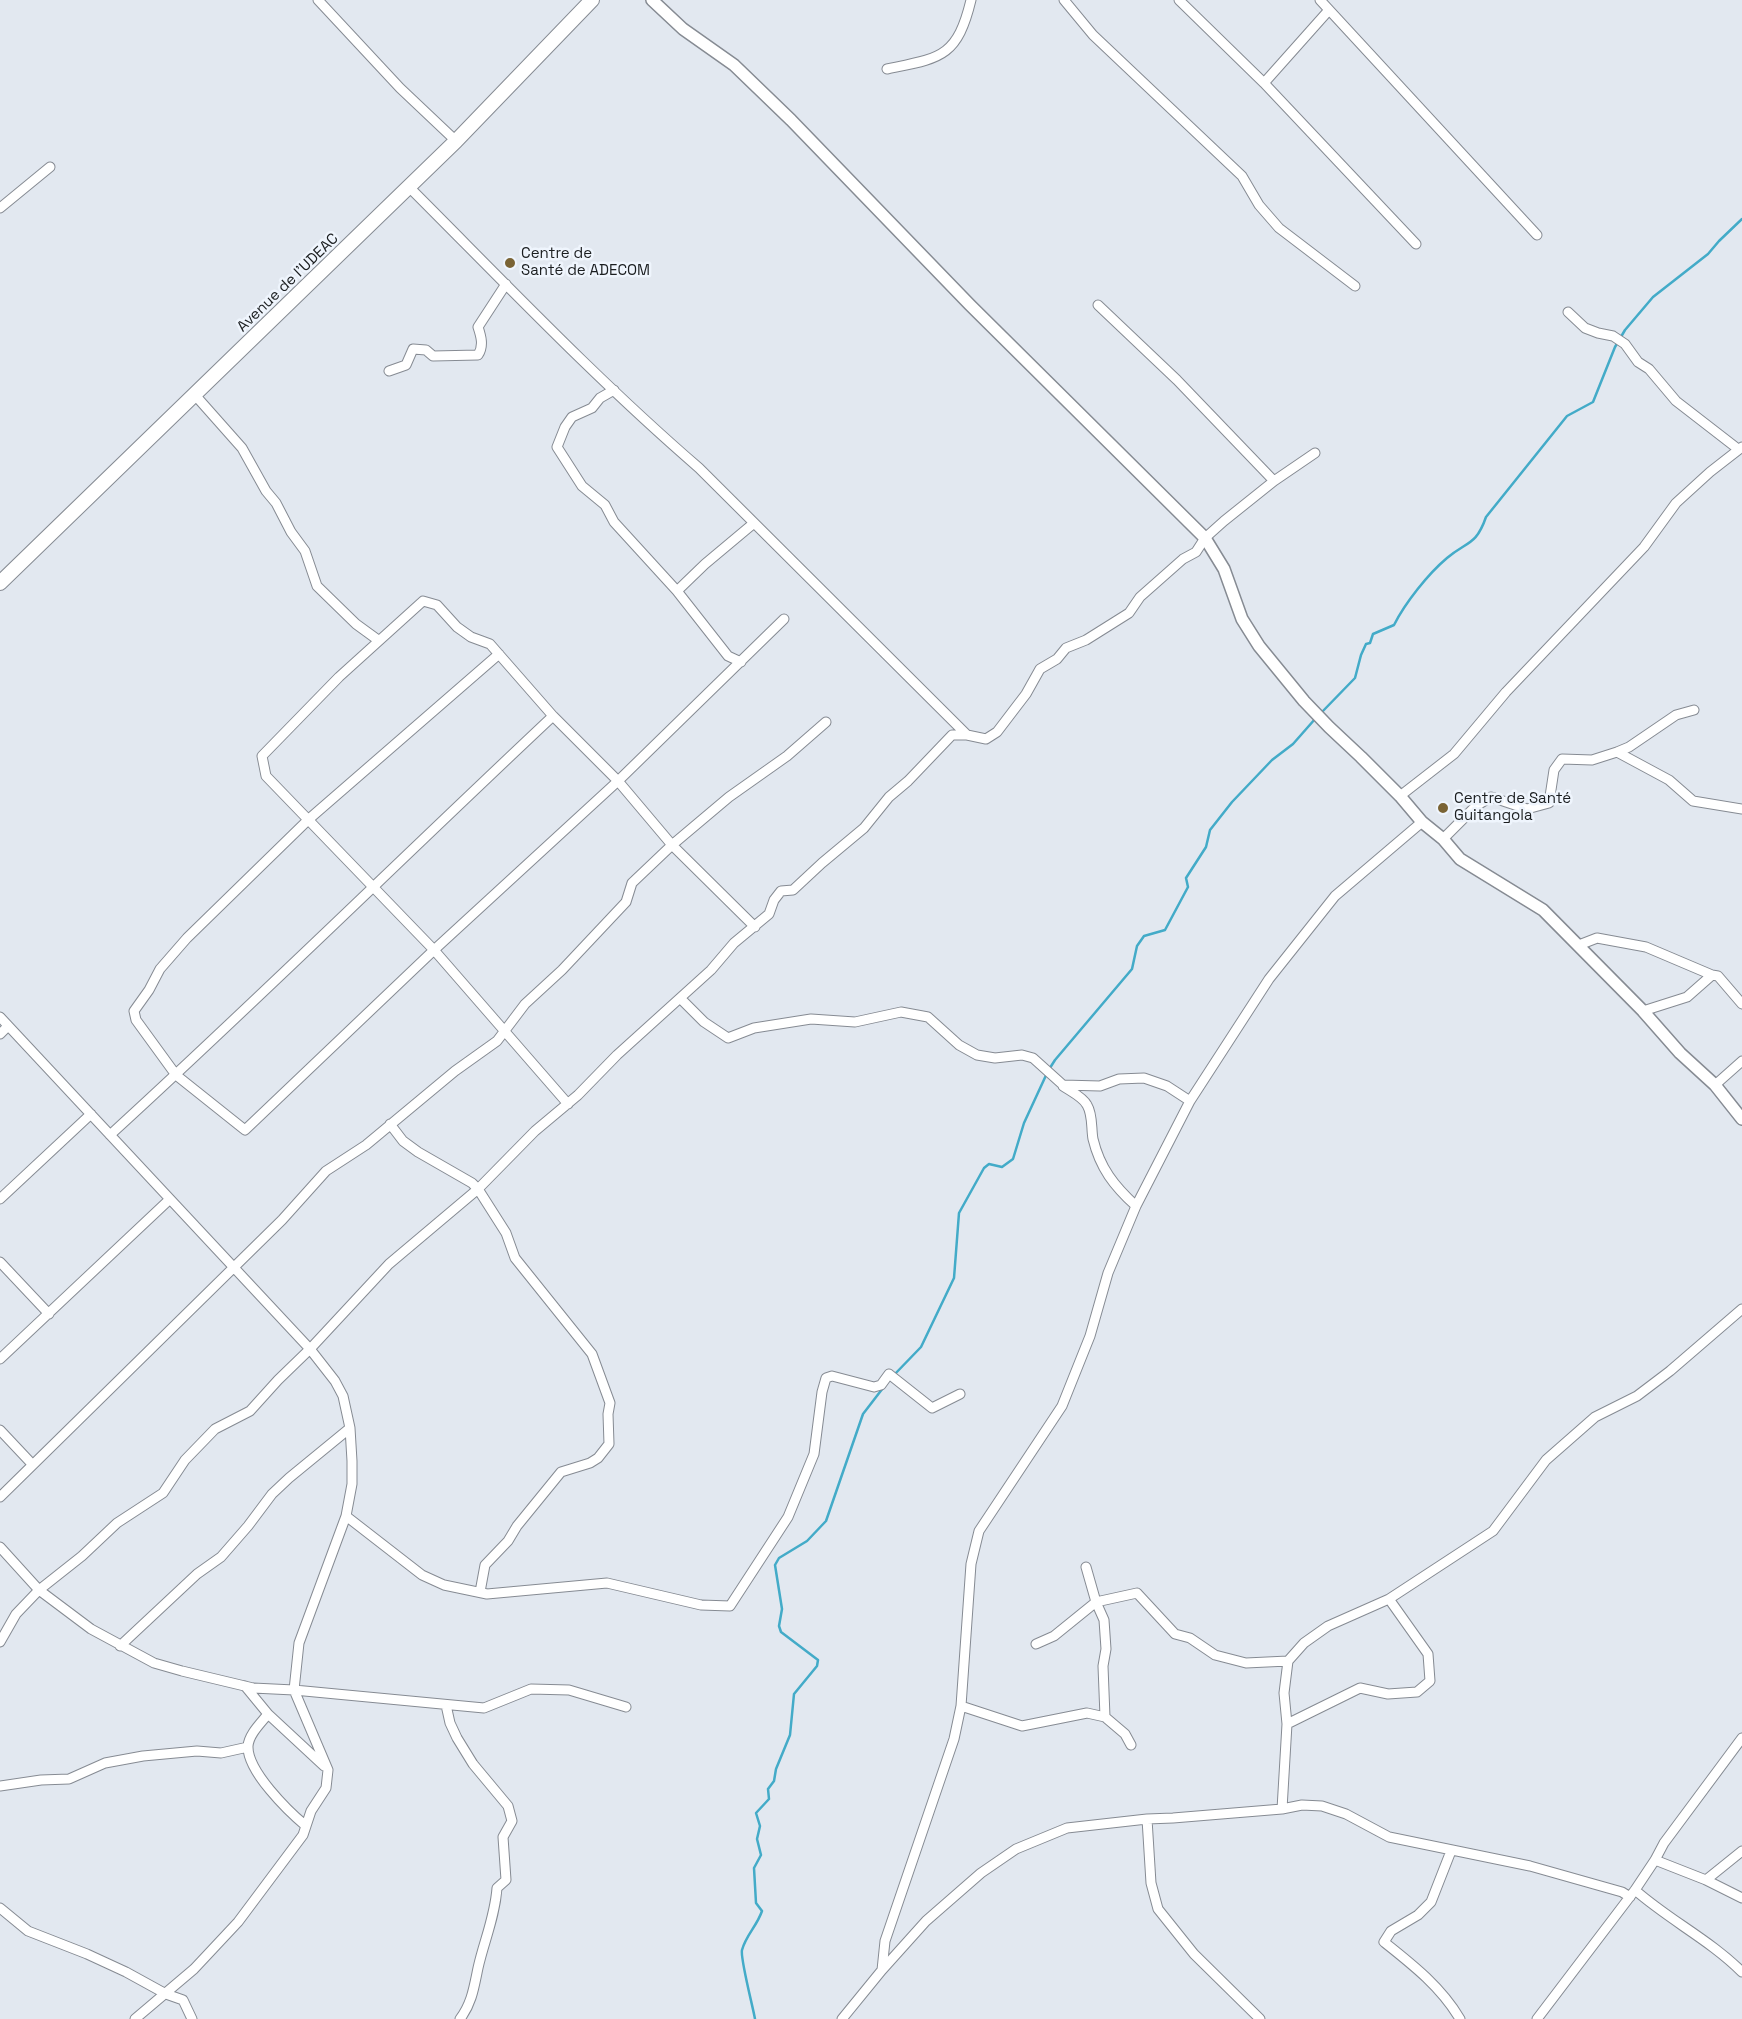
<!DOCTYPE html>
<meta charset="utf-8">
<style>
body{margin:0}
canvas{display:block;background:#e2e8f0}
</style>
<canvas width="1742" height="2019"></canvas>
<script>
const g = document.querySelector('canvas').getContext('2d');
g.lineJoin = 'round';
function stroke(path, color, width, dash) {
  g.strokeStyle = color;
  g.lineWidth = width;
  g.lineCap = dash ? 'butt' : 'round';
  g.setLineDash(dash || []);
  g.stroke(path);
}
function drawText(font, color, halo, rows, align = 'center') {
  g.font = font + ' "Space Grotesk",sans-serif';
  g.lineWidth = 5;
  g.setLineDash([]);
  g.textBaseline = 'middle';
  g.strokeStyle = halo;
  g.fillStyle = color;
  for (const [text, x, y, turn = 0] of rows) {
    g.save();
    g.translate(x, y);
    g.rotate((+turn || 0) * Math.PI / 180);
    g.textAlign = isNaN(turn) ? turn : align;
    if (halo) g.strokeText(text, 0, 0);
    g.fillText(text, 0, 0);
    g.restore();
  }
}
const stream = new Path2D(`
 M1321,713L1355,678L1361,655L1366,644L1370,643L1373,634L1394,625C1405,603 1428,574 1447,558C1467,541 1476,546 1486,517L1567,416L1593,402L1615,347L1625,330L1653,297L1708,254L1719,241L1742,219
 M893,1376L921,1347L954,1278L959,1213L984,1168L989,1164L1002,1167L1013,1159L1024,1123L1048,1071L1055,1060L1132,969L1137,946L1144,936L1165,930L1188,887L1186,878L1206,847L1210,830L1232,802L1272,760L1293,744L1315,719
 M755,2019C753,2007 740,1958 742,1950C746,1935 757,1926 762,1911L756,1903L754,1868L761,1855L757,1839L760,1826L756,1813L769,1799L768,1789L774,1781L776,1769L790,1735L794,1694L817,1666L818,1660L781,1632L779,1626L782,1609L775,1565L779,1558L807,1541L826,1521L863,1414L883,1388`);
const minor = new Path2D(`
 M318,0L400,88L456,141
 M1064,0L1093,35L1242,176L1259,205L1279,228L1355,286
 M1179,0L1264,83L1416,244
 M1320,0L1537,235
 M887,69C940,58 957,58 971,0
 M1264,83L1329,10
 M409,187C504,282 597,380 699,468L967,735
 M0,208L50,167
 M1098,305L1177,380L1274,481
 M1568,312L1585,328L1598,333L1613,336L1625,344L1638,362L1649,369L1676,401L1738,449
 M389,371L406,365L413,349L426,350L433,356L478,355C484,346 481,336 478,327L506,284
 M614,390L600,398L592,408L572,417L565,427L557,447L582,486L605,505L614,522L677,591L728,656L741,662
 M195,395L242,448L266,491L276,503L291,532L305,551L317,586L356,624L378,640
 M677,591L705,564L754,523
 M499,654L309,819L187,938L160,969L149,990L134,1011L136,1020L176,1075L245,1130L434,950L618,781L784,619
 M1617,752L1669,780L1693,801L1742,809
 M1400,796L1454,754L1506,692L1644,547L1676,503L1710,472L1742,447
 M1443,839L1476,806L1491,797L1527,809L1549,803L1554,770L1562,759L1592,760L1617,752L1629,747L1676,715L1694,710
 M1579,945L1597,938L1646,947L1712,975
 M681,999L704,1022L728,1038L754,1028L811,1019L855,1022L901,1012L928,1017L959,1045L977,1055L995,1058L1022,1055L1033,1058L1063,1085L1100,1086L1119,1079L1144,1078L1167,1086L1190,1101
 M1643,1011L1687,997L1712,975L1718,976L1742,1004
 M0,1017L310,1349L335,1381L343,1396L350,1428L352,1461V1484L346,1516L299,1643L294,1690L328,1770L326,1788L311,1811L303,1835L238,1922L194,1969L135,2019
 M0,1034L8,1026
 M1715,1085L1742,1061
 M1063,1086C1070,1091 1083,1097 1087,1105C1093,1115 1091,1128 1093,1139C1100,1168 1114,1186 1136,1206
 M568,1104L434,950L266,776L262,756L339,677L423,601L437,605L457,627L471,637L490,644L553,716L618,781L672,845L755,927
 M390,1124L403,1141L418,1152L472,1183L478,1189L506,1233L515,1258L592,1354L610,1403L608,1414L609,1444L598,1458L590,1463L561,1472L517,1526L508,1541L485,1565L480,1592
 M110,1135C260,998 405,855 553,716
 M0,1199L91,1114
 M0,1262L49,1314
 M0,1359L170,1199
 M0,1430L32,1464
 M0,1497L282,1220L326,1171L366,1145L455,1071L497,1041L525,1004L562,970L626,902L632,883L672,845L729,797L787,756L826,722
 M346,1516L422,1575L444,1585L487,1594L607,1583L701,1605L730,1606L788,1517L814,1454L822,1392L826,1378L832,1376L874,1387L881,1385L889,1374L932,1408L960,1394
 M0,1547L39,1590L91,1629L154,1663L182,1671L253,1688L294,1690L484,1708L531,1689L569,1690L626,1707
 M1086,1567L1096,1602L1104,1620L1106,1649L1103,1666L1105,1717
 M0,1642L16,1614L39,1590L82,1556L117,1523L163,1493L185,1460L215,1429L250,1411L278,1380L310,1349L389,1264L478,1189L535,1131L578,1095L617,1055L711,970L734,943L769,914L774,900L781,891L793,890L822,863L864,828L889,797L908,781L952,735H967L986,739L997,732L1013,711L1026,694L1040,669L1057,659L1066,648L1086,640L1129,613L1140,597L1183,559L1196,552L1205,538L1224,521L1274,481L1315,453
 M1036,1644L1054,1636L1096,1602L1137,1593L1175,1634L1190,1638L1215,1655L1246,1663L1288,1661
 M120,1646L197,1574L221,1557L248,1526L272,1494L289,1478L350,1428
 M245,1686L268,1714L324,1766
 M446,1705L450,1723L457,1738L473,1764L508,1806L512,1821L503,1837L506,1880L497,1888C495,1917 484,1941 478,1968C474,1987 472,2003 460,2019
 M961,1706L1022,1726L1087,1713L1105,1717L1125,1734L1131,1745
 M268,1714C261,1723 249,1734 248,1746C247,1771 288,1811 306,1826
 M1287,1724L1360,1688L1388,1694L1417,1692L1430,1681L1428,1654L1389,1599
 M0,1786L41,1780L69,1779L105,1763L143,1756L197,1751L221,1753L248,1747
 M1282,1809L1287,1724L1284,1693L1288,1661L1304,1643L1328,1626L1389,1599L1493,1531L1546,1460L1595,1417L1637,1396L1670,1371L1742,1309
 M1147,1819L1151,1883L1158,1909L1194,1954L1260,2019
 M1451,1851L1431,1902L1418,1915L1391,1931L1384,1942C1413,1965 1441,1987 1460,2019
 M1655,1860L1706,1880L1742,1898
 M1706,1880L1742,1851
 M1635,1890C1669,1920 1710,1940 1742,1972
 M0,1908L28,1931L87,1954L126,1972L166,1994L183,2000L192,2019
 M882,1970L885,1941L954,1739L961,1706L971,1564L979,1531L1062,1406L1090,1336L1108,1273L1136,1206L1190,1101L1269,979L1335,896L1422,822
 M842,2019L882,1970L926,1921L981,1873L1016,1849L1067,1828L1147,1819L1173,1818L1282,1809L1302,1805L1322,1806L1346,1814L1389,1837L1530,1866L1622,1892L1630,1897
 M1537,2019L1635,1890L1655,1860L1664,1843L1742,1738`);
const tertiary = new Path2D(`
 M652,0L683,29L734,65L791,120L970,305L1205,538L1224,569L1242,619L1259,646L1304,701L1329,727L1361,757L1400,796L1422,822L1443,839L1460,859L1543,910L1643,1011L1680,1053L1715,1085L1742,1119`);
const secondary = new Path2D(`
 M0,583L456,141L592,0`);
const markers = [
 [510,263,6,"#7a6334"],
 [1443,808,6,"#7a6334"]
];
const poiNames = [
 ["Centre de",521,254],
 ["Santé de ADECOM",521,271],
 ["Centre de Santé",1454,799],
 ["Guitangola",1454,816]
];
const streetNames = [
 ["Avenue de I'UDEAC",288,283,-44]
];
stroke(stream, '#43abc8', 2.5);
stroke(minor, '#868b93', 11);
stroke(tertiary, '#868b93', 14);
stroke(secondary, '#868b93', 16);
stroke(minor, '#fff', 9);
stroke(tertiary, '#fff', 11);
stroke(secondary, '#fff', 14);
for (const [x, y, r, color] of markers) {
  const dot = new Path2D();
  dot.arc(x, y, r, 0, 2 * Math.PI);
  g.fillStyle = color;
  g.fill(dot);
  stroke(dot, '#eff5fd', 2);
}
drawText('15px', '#1b1e20', '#eff5fd', poiNames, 'left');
drawText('15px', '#1b1e20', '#eff5fd', streetNames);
</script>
